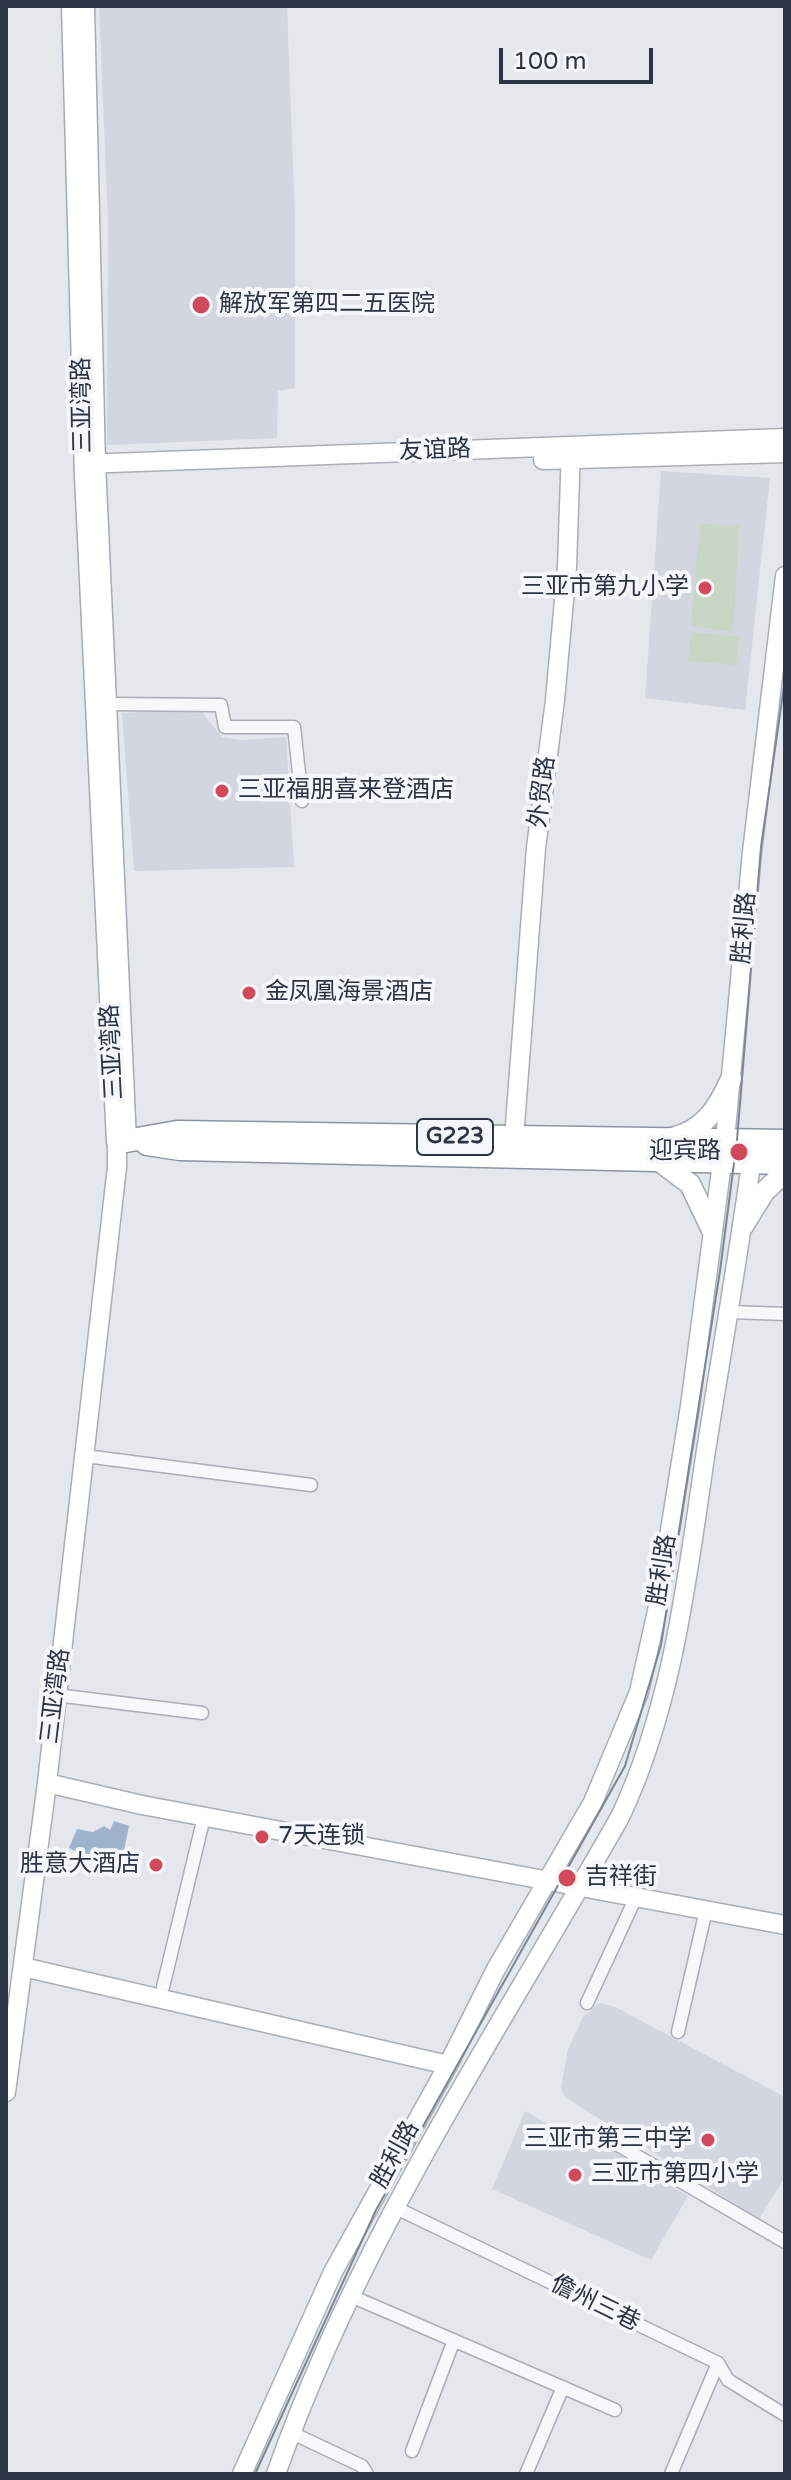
<!DOCTYPE html>
<meta charset="utf-8">
<style>
body{margin:0}
#map{position:relative;width:791px;height:2480px;overflow:hidden;background:#e4e7ec;font-family:"Varela Round",sans-serif}
canvas{display:block}
.frame{position:absolute;inset:0;border:8px solid #2b3445;pointer-events:none}
.scale{position:absolute;left:499px;top:48px;width:154px;height:36px;box-sizing:border-box;border:4px solid #2b3445;border-top:0;padding-left:10px;font-size:24px;line-height:28px;white-space:nowrap;color:#2b3445;-webkit-text-stroke:6px #f4f6f9;paint-order:stroke}
</style>
<div id="map">
<canvas width="791" height="2480"></canvas>
<div class="frame"></div>
<div class="scale">100 m</div>
</div>
<script>
const g = document.querySelector('canvas').getContext('2d');
g.lineJoin = 'round';
function fill(path, color) {
  g.fillStyle = color;
  g.fill(path, 'evenodd');
}
function stroke(path, color, width, dash) {
  g.strokeStyle = color;
  g.lineWidth = width;
  g.lineCap = dash ? 'butt' : 'round';
  g.setLineDash(dash || []);
  g.stroke(path);
}
function drawText(font, color, halo, rows, align = 'center') {
  g.font = font + ' "Varela Round","Noto Sans SC",sans-serif';
  g.lineWidth = 8;
  g.setLineDash([]);
  g.textBaseline = 'middle';
  g.strokeStyle = halo;
  g.fillStyle = color;
  for (const [text, x, y, turn = 0] of rows) {
    g.save();
    g.translate(x, y);
    g.rotate((+turn || 0) * Math.PI / 180);
    g.textAlign = isNaN(turn) ? turn : align;
    if (halo) g.strokeText(text, 0, 0);
    g.fillText(text, 0, 0);
    g.restore();
  }
}
const built = new Path2D(`
 M99,6H287L295,219V388L278,391L277,438L107,445L108,222Z
 M661,471L770,478L745,710L645,698Z
 M180,710L201,711L222,737L241,740L286,737L294,867L134,871L122,713Z
 M600,2003L615,2007L785,2097V2177L759,2219L565,2097L561,2088L568,2049L583,2017Z
 M525,2111L565,2134L572,2126L688,2196L651,2260L492,2189Z`);
const green = new Path2D(`
 M700,524L739,526L733,632L691,626Z
 M691,632L739,637L736,665L688,661Z`);
const water = new Path2D(`
 M114,1821L129,1826L122,1860C104,1852 85,1858 69,1848L77,1829L93,1832L104,1826L110,1830Z`);
const street = new Path2D(`
 M107,704L221,705L225,727H294L302,801
 M730,1312L785,1314
 M85,1456L311,1485
 M56,1695L202,1713
 M163,1987L204,1817
 M587,2003L636,1897
 M678,2032L706,1910
 M606,2138L785,2242
 M394,2207L718,2363L728,2380L785,2415
 M351,2296L615,2410
 M290,2432L362,2466L367,2474
 M412,2451L454,2340
 M526,2474L563,2387
 M671,2474L718,2363`);
const secondary = new Path2D(`
 M543,460L785,453
 M84,464L785,438
 M514,1138L536,848L555,700L567,567L571,447
 M47,1783L142,1805L785,1925
 M23,1967L448,2065
 M6,2092L47,1783L117,1167V1142
 M242,2474L333,2272L448,2065L496,1969L593,1802L639,1692L657,1611L690,1406L725,1140L752,852L785,576
 M276,2474C358,2240 498,2032 620,1817C673,1705 687,1579 705,1457C721,1355 739,1253 753,1150`);
const primary = new Path2D(`
 M72,6L85,476L117,1142L126,1141L95,463L84,6
 M672,1138C704,1131 718,1108 731,1079
 M662,1163L690,1184L712,1230
 M743,1226L764,1192L785,1172`);
const highway = new Path2D(`
 M126,1141L177,1132L785,1141
 M147,1144L180,1149L785,1163`);
const tram = new Path2D(`
 M255,2474L376,2210L625,1766L661,1645L720,1271L737,1140L761,847L785,679`);
const markers = [
 [201,305,10,"#d1495b"],
 [705,588,8,"#d1495b"],
 [222,791,8,"#d1495b"],
 [249,993,8,"#d1495b"],
 [739,1152,10,"#d1495b"],
 [262,1837,8,"#d1495b"],
 [156,1865,8,"#d1495b"],
 [567,1878,10,"#d1495b"],
 [708,2140,8,"#d1495b"],
 [575,2175,8,"#d1495b"]
];
const shields = [
 [455,1137,76]
];
const shieldNames = [
 ["G223",455,1137]
];
const poiNames = [
 ["解放军第四二五医院",219,305],
 ["三亚市第九小学",689,588,"right"],
 ["三亚福朋喜来登酒店",238,791],
 ["金凤凰海景酒店",265,993],
 ["迎宾路",721,1152,"right"],
 ["7天连锁",278,1837],
 ["胜意大酒店",140,1865,"right"],
 ["吉祥街",585,1878],
 ["三亚市第三中学",692,2140,"right"],
 ["三亚市第四小学",591,2175]
];
const streetNames = [
 ["三亚湾路",83,405,-91],
 ["友谊路",435,451,-2],
 ["外贸路",543,792,-83],
 ["胜利路",745,928,-85],
 ["三亚湾路",113,1052,-93],
 ["胜利路",663,1570,-81],
 ["三亚湾路",56,1696,-83],
 ["胜利路",396,2155,-61],
 ["儋州三巷",595,2304,26]
];
fill(built, '#d2d6de');
fill(green, '#c9d6c5');
fill(water, '#9fb4cc');
stroke(street, '#a9aeb7', 15);
stroke(secondary, '#a9aeb7', 21);
stroke(primary, '#a3abb8', 23);
stroke(highway, '#8b94a3', 25);
stroke(street, '#f7f8fa', 12);
stroke(secondary, '#fff', 18);
stroke(primary, '#fff', 20);
stroke(highway, '#fff', 22);
stroke(tram, '#7d8696', 2);
for (const [x, y, r, color] of markers) {
  const dot = new Path2D();
  dot.arc(x, y, r, 0, 2 * Math.PI);
  g.fillStyle = color;
  g.fill(dot);
  stroke(dot, '#f4f6f9', 3);
}
for (const [x, y, w] of shields) {
  const box = new Path2D();
  box.roundRect(x - w / 2, y - 18, w, 36, 6);
  g.fillStyle = '#f4f6f9';
  g.fill(box);
  stroke(box, '#2b3445', 2);
}
drawText('bold 22px', '#2b3445', null, shieldNames);
drawText('24px', '#2b3445', '#f4f6f9', poiNames, 'left');
drawText('24px', '#2b3445', '#f4f6f9', streetNames);
</script>
